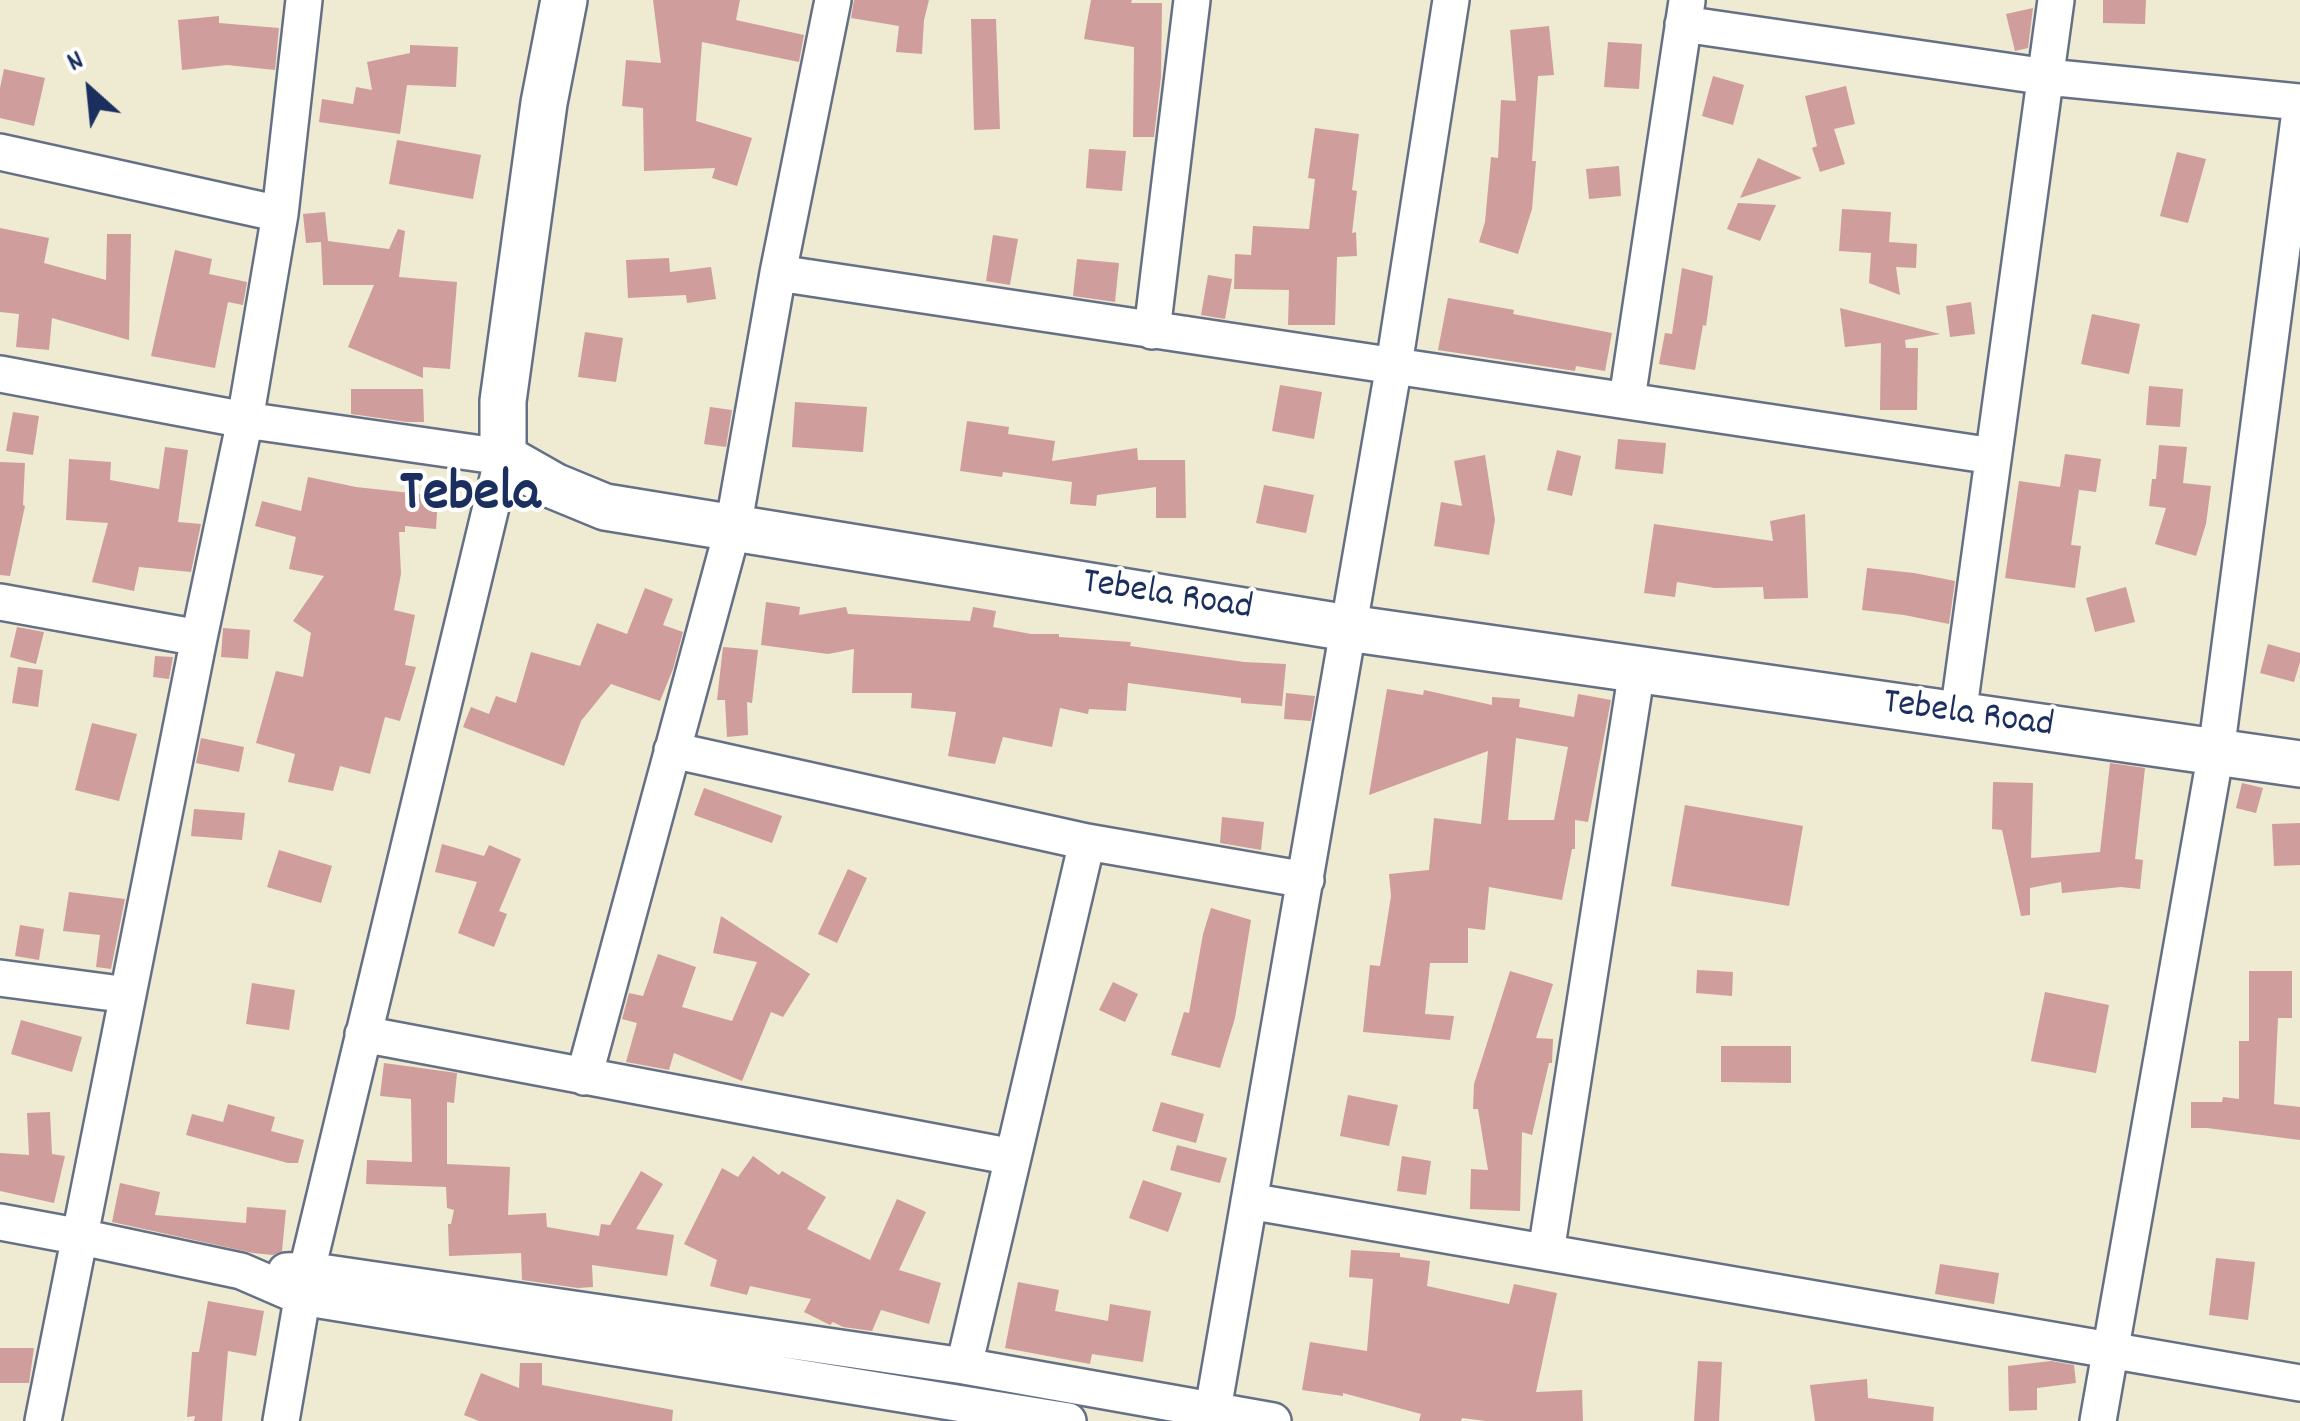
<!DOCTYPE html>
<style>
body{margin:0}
#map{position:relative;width:2300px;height:1421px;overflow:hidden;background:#efead2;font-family:Dekko,sans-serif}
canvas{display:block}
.north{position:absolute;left:40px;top:40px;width:100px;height:100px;-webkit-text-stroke:8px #fff;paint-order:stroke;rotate:333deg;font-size:28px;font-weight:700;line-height:40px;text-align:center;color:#1b2f5e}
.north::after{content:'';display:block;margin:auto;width:35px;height:45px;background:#1b2f5e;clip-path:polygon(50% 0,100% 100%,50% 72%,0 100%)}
</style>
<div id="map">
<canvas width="2300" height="1421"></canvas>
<div class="north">N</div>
</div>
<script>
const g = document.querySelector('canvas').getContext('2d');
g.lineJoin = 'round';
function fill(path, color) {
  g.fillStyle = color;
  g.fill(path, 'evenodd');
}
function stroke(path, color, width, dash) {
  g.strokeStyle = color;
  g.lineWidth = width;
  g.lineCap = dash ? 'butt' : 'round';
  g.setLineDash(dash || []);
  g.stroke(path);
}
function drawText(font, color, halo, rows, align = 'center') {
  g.font = font + ' Dekko,sans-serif';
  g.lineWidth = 8;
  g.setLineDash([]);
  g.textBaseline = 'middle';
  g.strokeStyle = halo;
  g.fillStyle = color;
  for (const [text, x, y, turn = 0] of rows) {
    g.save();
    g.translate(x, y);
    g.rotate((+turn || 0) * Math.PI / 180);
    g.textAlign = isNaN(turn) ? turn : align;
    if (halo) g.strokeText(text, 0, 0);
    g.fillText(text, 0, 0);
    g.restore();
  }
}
const building = new Path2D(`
 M653,0H740L736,20L804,35L799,62L702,42L696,121L752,138L737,186L712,178L715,168L644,171L643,108L622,106L626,60L661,63Z
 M854,0H929L924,20L922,54L896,52L899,26L851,18Z
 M1091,0H1132L1131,3H1162L1161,77L1154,137H1133L1134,47L1084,39Z
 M2103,0H2146L2145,24L2103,23Z
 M2033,8L2028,48L2015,51L2006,14Z
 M219,16V23L279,28L275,70L227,65L182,70L178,20Z
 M971,19H996L1000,129L974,130Z
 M1549,26L1554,75L1538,76L1532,161H1536L1532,209L1518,254L1479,242L1485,222L1491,157L1498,158L1501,100L1516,101L1510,30Z
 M1608,42L1642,44L1639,89L1604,87Z
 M410,45L458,47L456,87L407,85L400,134L319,122L322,99L353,104L356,87L372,90L367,62L410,53Z
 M4,69L45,78L34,126L0,118V88Z
 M1713,76L1744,85L1733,125L1702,116Z
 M1846,86L1855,124L1834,129L1845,164L1820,172L1812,148L1817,146L1805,96Z
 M1315,128L1359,134L1352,190L1357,191L1352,233L1356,232L1357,256L1337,257L1335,325H1288L1289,290L1234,289L1235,254L1251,255L1253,226L1309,229L1315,179L1308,178Z
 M397,140L481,155L473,199L389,184Z
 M1089,149L1126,151L1122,191L1086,188Z
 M2177,152L2206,159L2188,223L2160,216Z
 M1758,158L1802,178L1740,198Z
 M1619,166L1621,196L1589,199L1586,169Z
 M1738,203L1776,205L1760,241L1727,229Z
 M1842,209L1891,212L1889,242L1917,244L1916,268L1896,267L1900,295L1869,283L1871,253L1839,251Z
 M325,212L328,241L389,249L398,229L405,231L399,277L457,282L450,369L423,367V378L348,347L374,285H323L321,242L306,243L303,214Z
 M0,228L49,238L44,263L106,280L107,234H131L129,340L52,318L49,350L16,347L19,314L0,312Z
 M993,235L1018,239L1010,285L986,281Z
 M175,250L212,259L209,274L247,282L243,305L228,302L215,368L151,356Z
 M669,258L670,272L711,267L716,299L687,303L686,295L628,298L626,260Z
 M1077,259L1119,263L1115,302L1073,296Z
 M1682,268L1713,276L1706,326L1703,325L1695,370L1659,364L1665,333L1672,334Z
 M1208,275L1232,279L1225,319L1201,315Z
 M1448,298L1514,310L1513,314L1612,333L1605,371L1576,366L1575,371L1438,350Z
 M1971,302L1975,334L1950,337L1946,306Z
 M1840,308L1940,334L1905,340L1906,348H1918L1917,410H1880L1881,343L1845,347Z
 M2092,314L2140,324L2129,374L2081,364Z
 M585,332L623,338L616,382L578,377Z
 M1280,385L1322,392L1314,439L1272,431Z
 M2149,386L2183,389L2180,427L2146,425Z
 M351,389H423L424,422H407L351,414Z
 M795,402L867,407L863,452L792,447Z
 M710,407L732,410L726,447L704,444Z
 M13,412L39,416L33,455L6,451Z
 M967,421L1009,427L1008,434L1055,441L1052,461L1137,448L1138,460H1185L1186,518H1156V487L1097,495L1096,506L1070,504L1072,482L1003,472L1002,477L960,471Z
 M1618,439L1666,443L1663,474L1615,469Z
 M2159,445L2187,447L2183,483L2211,486L2206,524L2196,556L2155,544L2166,508L2149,506L2152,479H2156Z
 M165,447L188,450L178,522L201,524L191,572L139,567L134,591L92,582L108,523L66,520L69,459L111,462L110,480L159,489Z
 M1557,450L1581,456L1572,496L1547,490Z
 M2065,454L2101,459L2096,492L2072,489L2079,490L2071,545L2081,546L2075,588L2005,578L2019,481L2060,487Z
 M1485,455L1495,520L1489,555L1434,546L1441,502L1462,506L1454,461Z
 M0,462L25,463L23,505L25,506L10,576L0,575Z
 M308,477L356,487L438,496L436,529L405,526V532H399L401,574L394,610L415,615L405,665L416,667L400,721L385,717L370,774L340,766L333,791L288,782L295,754L256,743L276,671L303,677L311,633L293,621L324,576L289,569L296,537L255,526L262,501L301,511Z
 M1264,485L1314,495L1306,533L1256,523Z
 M1805,514L1808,598L1764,599L1763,587L1715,588L1677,582L1675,597L1644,593L1654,524L1773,541L1770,521Z
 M1867,568L1914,573L1955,581L1949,624L1904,615L1862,610Z
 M2126,587L2135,622L2095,632L2086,598Z
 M645,588L673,599L663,625L683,632L673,669L660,701L611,684L581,721L564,766L463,727L471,707L489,714L496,696L516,703L531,652L580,666L597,623L627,634Z
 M766,602L800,607L799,615L846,607L848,614L970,621L973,607L996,611L993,627L1031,634H1059V637L1131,642L1130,646L1244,662L1286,664L1282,706L1241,703V698L1128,683L1126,711L1089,709L1088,714L1060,708L1052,747L1003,737L995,764L948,756L956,712L911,708L912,693H852L854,649L828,654L761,645Z
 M17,627L44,632L36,664L10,657Z
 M223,628L250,630L248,659L221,657Z
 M2268,644L2300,653V662L2294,682L2260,673Z
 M723,647L758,650L752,703L747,702L748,735L727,737L725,700H717Z
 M155,656L173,657L169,679L153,677Z
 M18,667L43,670L38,707L12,703Z
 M1387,689L1423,695L1424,690L1492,705V697L1520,699L1519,707L1574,717L1578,694L1611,700L1588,822L1575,820V849H1572L1562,900L1489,887L1485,930L1468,928V963H1430L1425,1014L1454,1016L1450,1040L1363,1032L1370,965L1380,966L1391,896L1389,874L1429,870L1434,818L1481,824L1488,751L1369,795ZM1516,738L1568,747L1554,820H1508Z
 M1286,693L1315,696L1311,721L1284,719Z
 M92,723L137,734L119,801L75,790Z
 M201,738L244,747L239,772L196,763Z
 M2110,763L2145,768L2135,859L2143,860L2140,889L2121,887L2062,893L2061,882L2030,888V915L2021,916L2002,830L1992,829L1993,782L2033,783L2031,858L2100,852Z
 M2242,783L2263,788L2256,813L2236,808Z
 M704,788L782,816L772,843L694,815Z
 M1685,805L1803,826L1789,906L1671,886Z
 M194,809L245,813L242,840L191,836Z
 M1222,817L1264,822L1261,850L1220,843Z
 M2300,823V865L2274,866L2272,824Z
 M442,844L484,856L489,845L521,859L499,911L507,914L494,947L458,933L477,882L435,872Z
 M279,850L332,866L321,903L267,887Z
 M848,869L867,878L837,943L818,934Z
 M69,892L125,899L111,969L96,967L100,935L63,931Z
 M1211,908L1251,920L1235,1018L1220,1068L1171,1055L1184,1012L1189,1013L1203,934Z
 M721,916L810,974L783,1017L771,1012L742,1081L674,1053L669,1070L626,1062L637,1023L622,1019L629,993L643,996L658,954L696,967L682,1007L732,1021L757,962L713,953Z
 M20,925L44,929L39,960L15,956Z
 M1697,970L1733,972L1732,996L1696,993Z
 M1510,971L1553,984L1536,1038L1553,1039L1552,1063H1549L1532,1135L1522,1132L1520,1211L1470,1209L1471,1169L1488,1170L1478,1109H1473L1474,1084Z
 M2249,971H2292V1018H2278L2274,1104L2300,1107V1140L2207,1128H2191V1102H2222L2223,1097L2239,1099V1041H2249Z
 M1113,982L1138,994L1125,1022L1099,1010Z
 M252,983L295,990L289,1030L246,1024Z
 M2045,992L2109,1005L2096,1073L2031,1061Z
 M21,1020L82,1037L72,1072L11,1054Z
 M1721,1046H1791V1083L1721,1082Z
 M384,1063L457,1073L454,1103L447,1102V1164L510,1167L508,1215L546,1213L547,1227L599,1236L601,1224L610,1225L641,1171L663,1184L636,1229L674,1235L667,1276L592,1265L593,1287L578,1288L522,1280L521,1253L449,1256L448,1224H451L454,1210L447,1208L446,1187L366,1184L367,1160L412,1162L411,1099L380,1096Z
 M1348,1095L1398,1105L1389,1146L1340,1136Z
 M1161,1102L1204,1114L1196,1143L1152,1131Z
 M228,1104L275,1117L271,1131L304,1140L298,1163H288L186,1135L192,1114L223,1122Z
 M50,1112L52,1154L65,1156L54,1203L0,1191V1153L29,1155L27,1113Z
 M1177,1145L1227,1158L1220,1183L1170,1170Z
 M753,1156L779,1175L782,1171L826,1197L807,1229L870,1260L897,1199L926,1212L899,1270L941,1283L929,1324L881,1310L872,1331L843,1327L833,1322L830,1325L804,1312L811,1299L750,1286L747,1295L710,1286L717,1260L684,1244L722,1168L738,1177Z
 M1402,1156L1431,1161L1426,1195L1397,1191Z
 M1143,1180L1182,1193L1168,1232L1129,1218Z
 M120,1183L160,1192L155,1215L246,1223L247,1207L286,1210L282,1251L273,1255L253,1253L112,1222Z
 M1351,1250L1400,1253V1257L1430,1261L1427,1286L1509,1304L1514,1284L1557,1293L1536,1392L1582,1390L1583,1421H1486L1462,1418L1461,1421H1419L1421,1414L1343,1393V1396L1302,1390L1310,1342L1367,1351L1373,1279L1349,1277Z
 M2216,1258L2255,1262L2248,1320L2209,1315Z
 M1940,1264L1999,1273L1994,1304L1935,1294Z
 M1018,1282L1059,1290L1055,1311L1108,1321L1110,1304L1151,1311L1143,1362L1092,1354L1090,1364L1005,1348Z
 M208,1301L264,1311L256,1356L228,1351L222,1421H194L195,1416L187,1417L192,1352H199Z
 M0,1348H34L29,1383H0Z
 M1698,1361L1722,1362L1719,1421H1694Z
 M2051,1361L2074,1365L2076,1383L2037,1388V1410L2009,1411L2008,1366Z
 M520,1363H542V1385L673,1410L672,1421H479L464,1415L481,1373L519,1388Z
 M1867,1379L1868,1398L1934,1407L1933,1421H1815L1810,1385Z`);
const minor = new Path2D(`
 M1683,24L2047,77L2300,102
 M0,152L280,214
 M778,273C1183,335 1589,393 1993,456
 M1152,331L1192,0
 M0,374L245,420L503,457L307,1270L281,1421
 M1627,399L1687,1
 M0,602L199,638
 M1958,715L2056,0
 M672,750L1087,842L1306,880
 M0,978L128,995
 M363,1034L1013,1157
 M584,1077L733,528L778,273L833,0
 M1249,1201L2300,1383
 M0,1222L81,1237L241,1271L301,1297L1068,1421
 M1546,1252L1637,670
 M286,1271L307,1270L964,1366L1273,1421
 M964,1366L1087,842
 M43,1421L199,638L245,420L280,214L304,0
 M1211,1421L1394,365L1451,0
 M2098,1421L2216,752L2300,111`);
const major = new Path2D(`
 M564,0L544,103L503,401V457L554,486L605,507L1348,628L2300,764`);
const streetNames = [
 ["Tebela Road",1167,598,9],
 ["Tebela Road",1968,717,8]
];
const townNames = [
 ["Tebela",470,499]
];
fill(building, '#cf9d9b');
stroke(minor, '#657087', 40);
stroke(major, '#657087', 50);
stroke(minor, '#fff', 35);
stroke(major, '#fff', 45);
drawText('38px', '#1b2f5e', '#fff', streetNames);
drawText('bold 58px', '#1b2f5e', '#fff', townNames);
</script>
